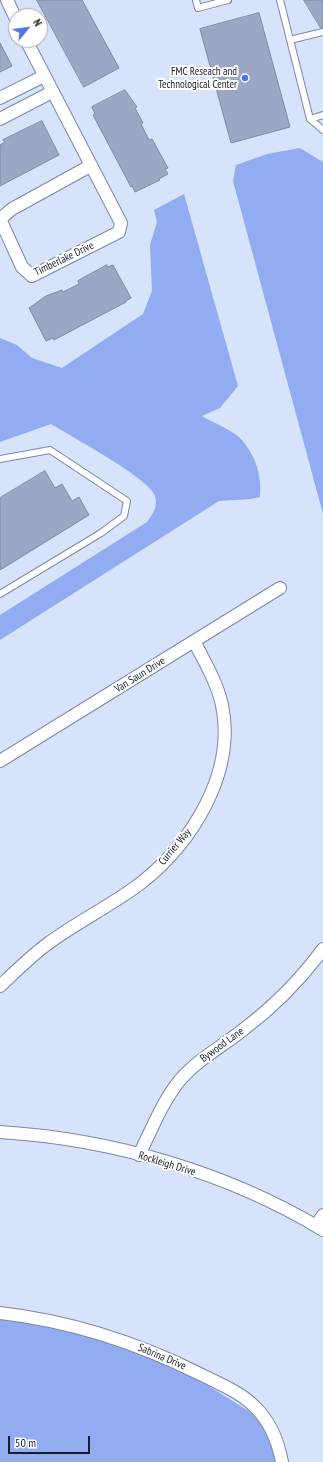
<!DOCTYPE html>
<style>
body{margin:0}
#map{position:relative;width:323px;height:1462px;overflow:hidden;background:#d7e2fb;font-family:"PT Sans Narrow",sans-serif}
canvas{display:block}
.north{position:absolute;left:8px;top:8px;width:40px;height:40px;box-sizing:border-box;background:#fff;border:1px solid #a3a5a9;border-radius:50%;rotate:61deg;font-size:11px;font-weight:700;line-height:16px;text-align:center;color:#191d29}
.north::after{content:'';display:block;margin:auto;width:14px;height:18px;background:#4f73e7;clip-path:polygon(50% 0,100% 100%,50% 72%,0 100%)}
.scale{position:absolute;left:8px;top:1436px;width:82px;height:18px;box-sizing:border-box;border:2px solid #191d29;border-top:0;padding-left:5px;font-size:12px;line-height:14px;white-space:nowrap;color:#191d29;-webkit-text-stroke:3px #fff;paint-order:stroke}
</style>
<div id="map">
<canvas width="323" height="1462"></canvas>
<div class="north">N</div>
<div class="scale">50 m</div>
</div>
<script>
const g = document.querySelector('canvas').getContext('2d');
g.lineJoin = 'round';
function fill(path, color) {
  g.fillStyle = color;
  g.fill(path, 'evenodd');
}
function stroke(path, color, width, dash) {
  g.strokeStyle = color;
  g.lineWidth = width;
  g.lineCap = dash ? 'butt' : 'round';
  g.setLineDash(dash || []);
  g.stroke(path);
}
function drawText(font, color, halo, rows, align = 'center') {
  g.font = font + ' "PT Sans Narrow",sans-serif';
  g.lineWidth = 4;
  g.setLineDash([]);
  g.textBaseline = 'middle';
  g.strokeStyle = halo;
  g.fillStyle = color;
  for (const [text, x, y, turn = 0] of rows) {
    g.save();
    g.translate(x, y);
    g.rotate((+turn || 0) * Math.PI / 180);
    g.textAlign = isNaN(turn) ? turn : align;
    if (halo) g.strokeText(text, 0, 0);
    g.fillText(text, 0, 0);
    g.restore();
  }
}
const green = new Path2D(`
 M300,148L323,162V514L233,181L236,165L267,154Z
 M184,194L238,386L220,408L202,416C212,422 234,431 241,439C256,456 262,476 260,497L251,499L219,501L0,640V615L147,522C153,514 158,507 155,496C149,478 70,436 51,424L0,442V338L17,345L32,358L62,368L143,314L152,291L150,245L157,222L154,210Z
 M0,1313L146,1347L268,1423L278,1462H0Z`);
const building = new Path2D(`
 M37,0H82L119,68L84,87Z
 M304,0H323V28H321Z
 M259,13L290,127L231,143L200,29Z
 M0,43L12,66L0,72Z
 M125,90L137,107L135,108L143,123L141,124L149,140L152,139L168,168L165,169L168,174L159,179L160,180L135,192L132,186L131,187L93,115L95,114L92,107Z
 M42,121L59,155L0,186V145L5,142L3,140Z
 M107,265L108,267L113,265L131,298L126,301V302L54,340L53,338L46,341L29,308L46,296L62,290L63,292L79,284L78,281Z
 M45,471L55,488L62,484L72,501L79,497L89,515L0,570V498Z`);
const lane = new Path2D(`
 M196,0L198,8L228,0
 M280,0L310,119L323,130
 M290,40L323,32
 M310,119L323,115
 M0,459L50,450L127,501L124,516L101,533L0,594`);
const street = new Path2D(`
 M7,0L16,19
 M26,40L121,223L119,232L32,276L22,267L0,219L12,209L90,166
 M0,98L44,76
 M0,119L52,92
 M0,761L280,588
 M0,986C16,971 32,955 50,942C79,921 112,905 141,883C193,842 236,772 222,705C217,682 204,661 194,641
 M0,1132C112,1139 227,1172 323,1230
 M139,1155C152,1129 162,1102 180,1080C198,1059 223,1046 244,1029C273,1007 301,979 323,949
 M316,1226L323,1215
 M0,1313C71,1321 138,1343 202,1375C220,1384 240,1392 254,1406C270,1421 278,1441 282,1462`);
const markers = [
 [245,78,4,"#4f73e7"]
];
const poiNames = [
 ["FMC Reseach and",237,72],
 ["Technological Center",237,85]
];
const streetNames = [
 ["Timberlake Drive",64,259,-26],
 ["Van Saun Drive",140,675,-32],
 ["Currier Way",175,847,-50],
 ["Bywood Lane",222,1045,-36],
 ["Rockleigh Drive",167,1164,17],
 ["Sabrina Drive",162,1357,23]
];
fill(green, '#92acf1');
fill(building, '#9ba7c5');
stroke(building, '#7d89a6', 1);
stroke(lane, '#7b87a4', 8);
stroke(street, '#7b87a4', 14);
stroke(lane, '#fff', 6);
stroke(street, '#fff', 12);
for (const [x, y, r, color] of markers) {
  const dot = new Path2D();
  dot.arc(x, y, r, 0, 2 * Math.PI);
  g.fillStyle = color;
  g.fill(dot);
  stroke(dot, '#fff', 1.5);
}
drawText('11px', '#191d29', '#fff', poiNames, 'right');
drawText('11px', '#191d29', '#fff', streetNames);
</script>
